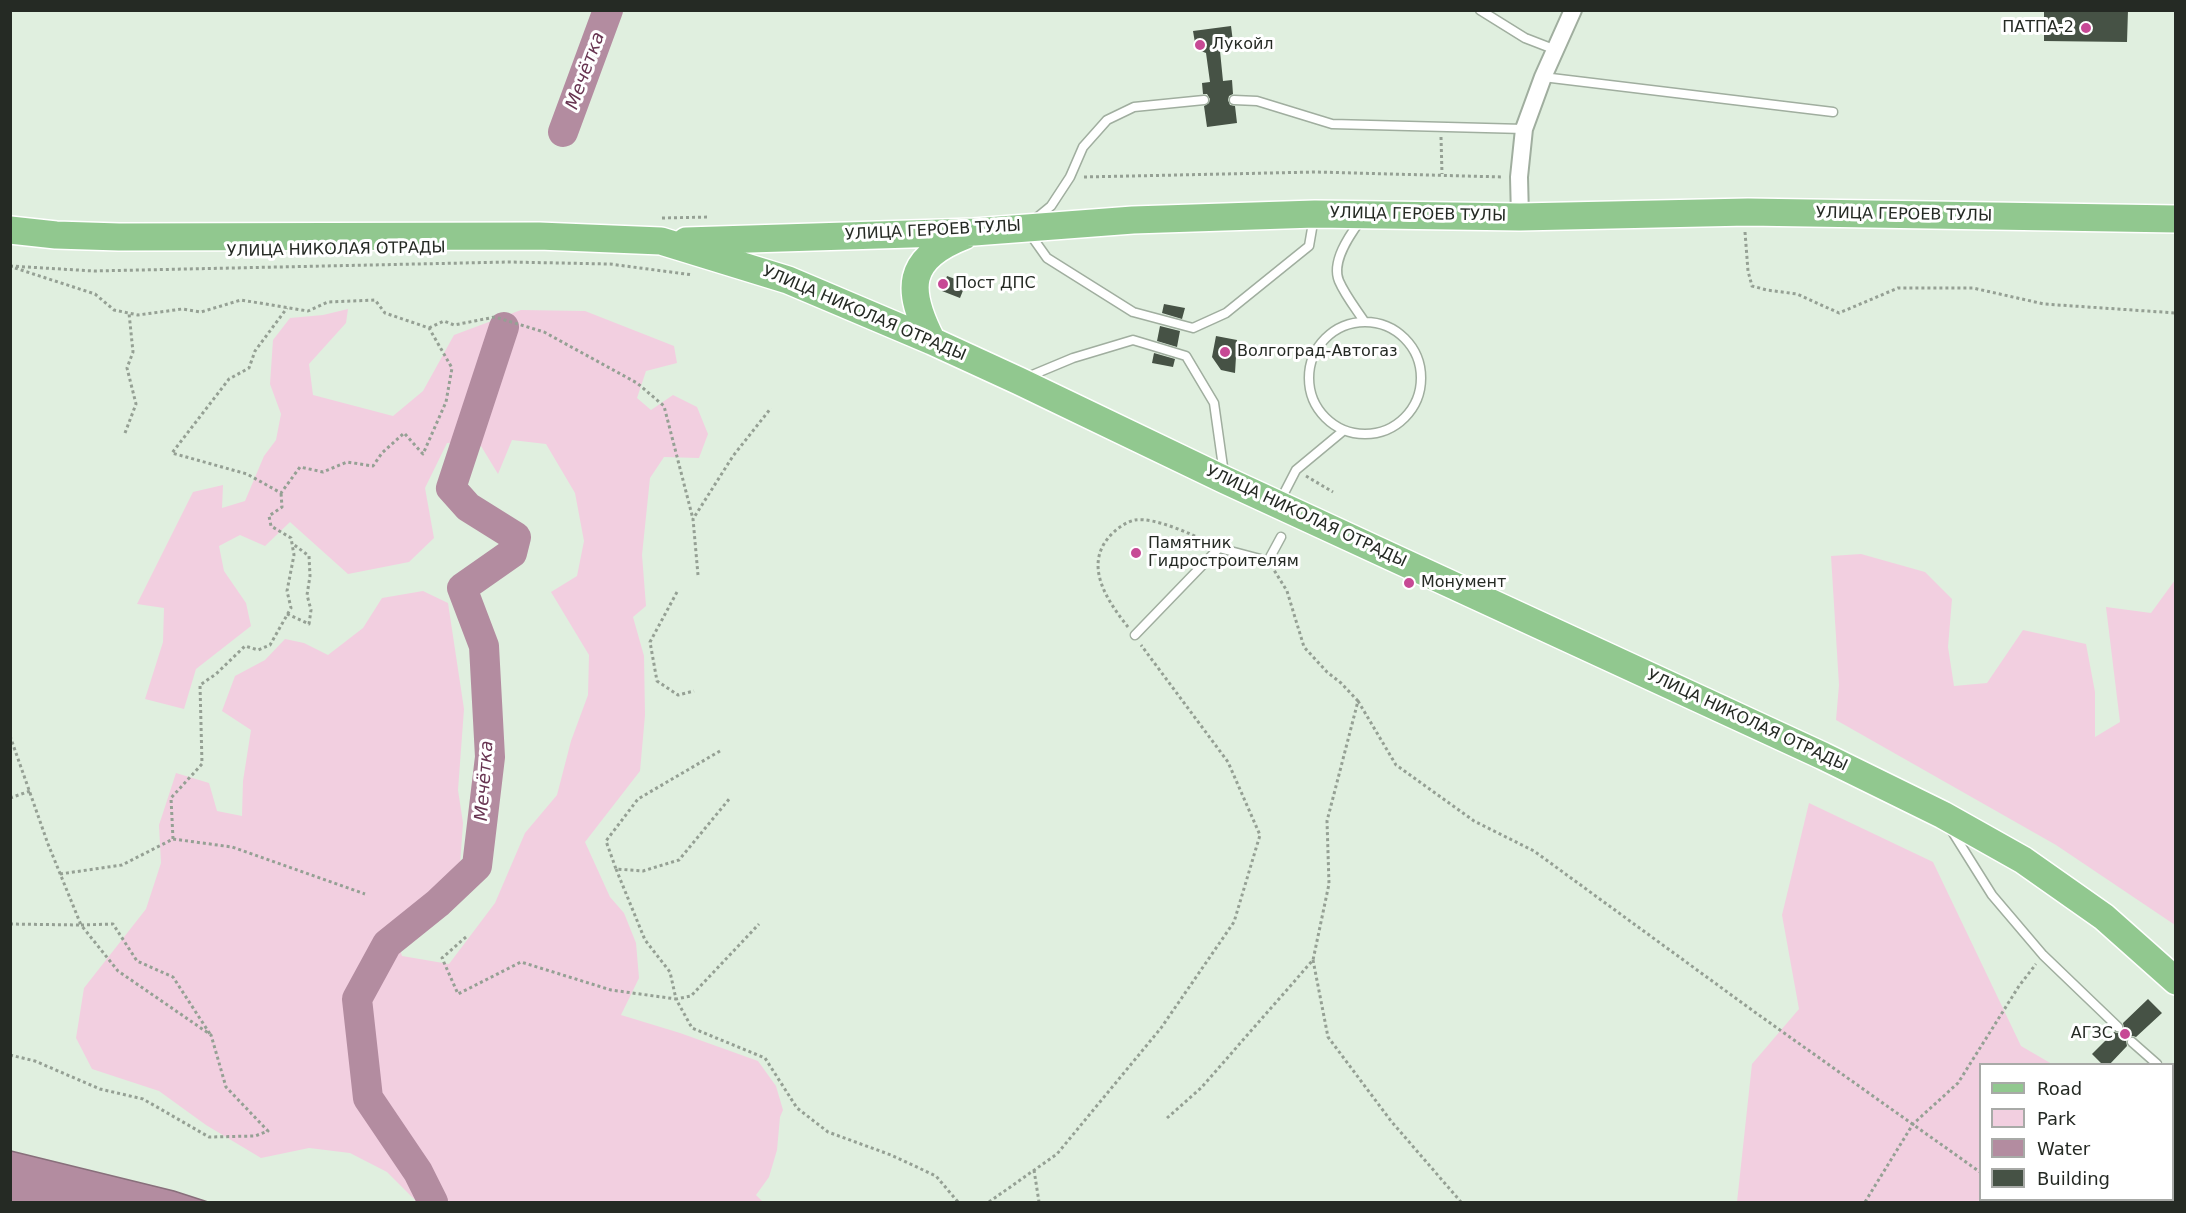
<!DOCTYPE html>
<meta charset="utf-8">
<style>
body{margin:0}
#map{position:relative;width:2186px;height:1213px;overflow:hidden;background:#e0efdf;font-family:"DejaVu Sans",sans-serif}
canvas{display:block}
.frame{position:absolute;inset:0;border:12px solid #252a24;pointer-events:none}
.legend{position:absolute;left:1979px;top:1063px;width:195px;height:138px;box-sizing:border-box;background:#fff;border:2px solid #a8aaa7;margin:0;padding:8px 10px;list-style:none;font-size:18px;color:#252a24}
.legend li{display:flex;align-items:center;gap:12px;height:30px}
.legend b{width:30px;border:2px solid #a8aaa7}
</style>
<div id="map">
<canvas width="2186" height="1213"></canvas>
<div class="frame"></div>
<ul class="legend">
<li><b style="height:8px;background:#91c88f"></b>Road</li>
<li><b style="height:16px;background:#f2cfe0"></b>Park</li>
<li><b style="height:16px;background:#b38ca0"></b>Water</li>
<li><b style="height:16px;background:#465245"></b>Building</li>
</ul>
</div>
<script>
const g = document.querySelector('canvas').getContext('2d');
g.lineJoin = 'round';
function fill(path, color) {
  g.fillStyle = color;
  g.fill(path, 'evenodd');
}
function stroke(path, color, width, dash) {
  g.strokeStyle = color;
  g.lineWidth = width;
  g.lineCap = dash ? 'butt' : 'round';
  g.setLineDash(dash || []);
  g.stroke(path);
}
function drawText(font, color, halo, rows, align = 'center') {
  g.font = font + ' "DejaVu Sans",sans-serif';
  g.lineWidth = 6;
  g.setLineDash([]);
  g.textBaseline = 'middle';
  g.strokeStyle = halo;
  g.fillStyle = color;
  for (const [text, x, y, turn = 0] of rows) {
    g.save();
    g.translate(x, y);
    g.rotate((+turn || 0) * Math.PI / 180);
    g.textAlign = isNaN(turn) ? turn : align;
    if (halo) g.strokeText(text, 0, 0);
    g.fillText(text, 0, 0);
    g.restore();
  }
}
const green = new Path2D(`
 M348,309L346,323L309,364L313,395L393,416L423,391L454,335L521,310L585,311L674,346L677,363L646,371L637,398L651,410L673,395L697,407L708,434L699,458L664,457L650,478L642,555L646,606L633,617L644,656L645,715L640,771L585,842L610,897L624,913L636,943L639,978L621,1015L680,1033L758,1061L776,1086L783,1110L780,1117L777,1150L769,1177L756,1195L763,1202H417L387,1172L350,1153L309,1148L261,1158L206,1125L159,1091L92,1069L76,1038L84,988L146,909L161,863L159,825L176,773L209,783L217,811L242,816L243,781L251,730L222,711L235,676L265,660L285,639L304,643L328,655L363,628L382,598L423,591L448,603L464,709L458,790L463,823L460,865L429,897L392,923L402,956L449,964L495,903L525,833L557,795L571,741L588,695L589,655L551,592L577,576L584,541L575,493L546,444L512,440L498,474L481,446L447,443L425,488L434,538L409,562L348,574L290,522L265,546L240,535L219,546L224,571L246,603L251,626L196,669L184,709L145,699L163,642L164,608L137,604L193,492L223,485L222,508L245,501L264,456L276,440L281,414L270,384L273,340L290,318L323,315Z
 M1861,554L1925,572L1952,599L1948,647L1954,686L1987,683L2023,630L2086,644L2095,692V737L2120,722L2106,607L2151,613L2175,580V925L2056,845L1836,720L1839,685L1831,556Z
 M1809,803L1933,862L2021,1046L2052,1064H1980V1200H2172L2173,1142L2176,1144L2175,1202H1737L1752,1064L1799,1009L1782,915Z`);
const water = new Path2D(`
 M11,1151L174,1191L208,1202H11Z`);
const river = new Path2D(`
 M563,132L608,10
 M433,1202L418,1172L368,1098L357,999L387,944L438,903L477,866L490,757L484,646L462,588L512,553L516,537L468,507L451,488L504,327`);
const building = new Path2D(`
 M2044,10H2128L2127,42L2044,41Z
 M1231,26L1233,42L1220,51L1223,81L1232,80L1233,94L1229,96L1228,100L1230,105L1235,106L1237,123L1207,127L1204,106L1209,103L1210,99L1207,94H1203L1202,83L1210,82L1206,53L1196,49L1193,31Z
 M947,276L966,283L960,298L942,291Z
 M1164,304L1185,308L1182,319L1162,313Z
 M1160,326L1180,331L1177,347L1157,341Z
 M1216,336L1237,340L1235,373L1221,370L1212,357Z
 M1154,353L1175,359L1173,367L1152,363Z
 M2148,999L2162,1013L2136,1037L2133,1036L2128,1037L2126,1041L2127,1046L2109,1065H2103L2092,1054L2114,1032L2117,1033L2122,1032L2124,1028L2123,1023Z`);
const path = new Path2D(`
 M1441,137L1442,174
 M1084,177L1316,172L1503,177
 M662,218L710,217
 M1745,232L1748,271L1752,286L1767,290L1797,294L1839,313L1898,288H1973L2044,304L2176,313
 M10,266L94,271L509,262L610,264L693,275
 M15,268L95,294L114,310L138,315L182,309L201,312L241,300L308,311L328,302L375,300L385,313L429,328L452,368L446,402L423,454L404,433L382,453L373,466L347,462L323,472L300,467L281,493L247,474L172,453L229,379L249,368L255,351L287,308
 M429,328L444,321L454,325L495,317L544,332L637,383L664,406L693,519
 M125,433L136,404L127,368L133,352L129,313
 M1306,476L1333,492
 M698,575L693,519L733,456L771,408
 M677,592L650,642L657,681L678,695L694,691
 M287,614L309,624L311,610L307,595L310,576L309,556L293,544
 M1128,627C1109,603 1083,567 1109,537C1115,530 1125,522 1135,520C1154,517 1192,534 1209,543
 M1358,701L1396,765L1474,821L1534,851L1756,1013L1980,1172
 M10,736L48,844L81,925L10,924
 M720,751L638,799L606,841L616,869L643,871L679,860L730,798
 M10,798L30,791
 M173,839L171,798L202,764L200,685L216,674L245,646L258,650L270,645L291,608L287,591L294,555L291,538L271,526L269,516L282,507L281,493
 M616,869L645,940L670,972L676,999L691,996L759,924
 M60,874L122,865L173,839L232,847L365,894
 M81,925L113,924L137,961L173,977L210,1034
 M466,937L442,958L458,994L521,962L611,990L676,999L692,1028L765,1058L797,1108L828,1132L891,1155L936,1176L958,1202
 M1313,960L1328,1037L1391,1121L1461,1202
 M10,1055L35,1061L100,1089L143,1099L209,1137L255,1136L268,1131L226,1087L211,1035L118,971L81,925
 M1167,1118L1201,1088L1313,960L1329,884L1327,821L1358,701L1341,683L1327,672L1304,647L1287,591L1274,570
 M1034,1170L1039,1202
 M2023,1200L2028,1202
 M989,1202L1057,1154L1161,1028L1234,922L1260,835L1228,762L1141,645
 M1865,1202L1913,1124L1958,1083L2019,986L2036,964`);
const lane = new Path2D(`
 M1480,10L1525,38L1556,50
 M1543,77L1833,112
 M1234,100L1257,101L1332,124L1524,129
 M1034,220L1051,206L1070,177L1083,147L1107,120L1134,107L1204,100
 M1360,221C1349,236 1331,262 1339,281C1345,295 1356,309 1364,321
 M1030,234L1047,258L1133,312L1193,328L1226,313L1309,246L1314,217
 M1309 378a56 56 0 1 1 112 0a56 56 0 1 1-112 0Z
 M1025,378L1073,358L1133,340L1186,356L1214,403L1224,474
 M1280,501L1296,470L1343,431
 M1135,635L1219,548L1268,561L1281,537
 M1950,828L1992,895L2043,955L2118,1027
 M2132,1042L2157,1064
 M2172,1079L2176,1082`);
const street = new Path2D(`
 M1520,217L1519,177L1524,129L1543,77L1573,10`);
const primary = new Path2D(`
 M10,230L56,235L119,237L539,236L661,241L788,280L932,341L1019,381L1225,480L1823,756L1943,815L2023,860L2104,917L2176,981
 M686,241L974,232L1133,220L1315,214L1520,217L1748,212L2176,219
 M932,341C906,290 905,259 964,236`);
const markers = [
 [2086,28,6,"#c74995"],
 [1200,45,6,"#c74995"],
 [943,284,6,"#c74995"],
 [1225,352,6,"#c74995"],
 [1136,553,6,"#c74995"],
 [1409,583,6,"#c74995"],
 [2125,1034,6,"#c74995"]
];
const poiNames = [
 ["ПАТПА-2",2074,28,"right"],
 ["Лукойл",1212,45],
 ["Пост ДПС",955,284],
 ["Волгоград-Автогаз",1237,352],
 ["Памятник",1148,544],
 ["Гидростроителям",1148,562],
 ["Монумент",1421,583],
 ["АГЗС",2113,1034,"right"]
];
const streetNames = [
 ["УЛИЦА ГЕРОЕВ ТУЛЫ",1418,215,1],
 ["УЛИЦА ГЕРОЕВ ТУЛЫ",1904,215,1],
 ["УЛИЦА ГЕРОЕВ ТУЛЫ",933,231,-3],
 ["УЛИЦА НИКОЛАЯ ОТРАДЫ",336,250,-1],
 ["УЛИЦА НИКОЛАЯ ОТРАДЫ",864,314,23],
 ["УЛИЦА НИКОЛАЯ ОТРАДЫ",1306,517,25],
 ["УЛИЦА НИКОЛАЯ ОТРАДЫ",1747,721,25]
];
const waterNames = [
 ["Мечётка",586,71,-70],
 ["Мечётка",485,781,-86]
];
fill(green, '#f2cfe0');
fill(water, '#b38ca0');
stroke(water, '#886f7b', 1.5);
stroke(river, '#b38ca0', 30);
fill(building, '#465245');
stroke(lane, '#a0ae9f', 11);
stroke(street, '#a0ae9f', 20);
stroke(primary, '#fff', 30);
stroke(path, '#95a094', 3, [3, 3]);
stroke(lane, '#fff', 8);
stroke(street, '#fff', 16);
stroke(primary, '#91c88f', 27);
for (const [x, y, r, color] of markers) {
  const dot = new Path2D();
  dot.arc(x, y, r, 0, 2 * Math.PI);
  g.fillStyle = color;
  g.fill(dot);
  stroke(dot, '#fff', 2);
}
drawText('16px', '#252a24', '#fff', poiNames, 'left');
drawText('16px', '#252a24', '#fff', streetNames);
drawText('italic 18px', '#683451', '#fff', waterNames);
</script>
